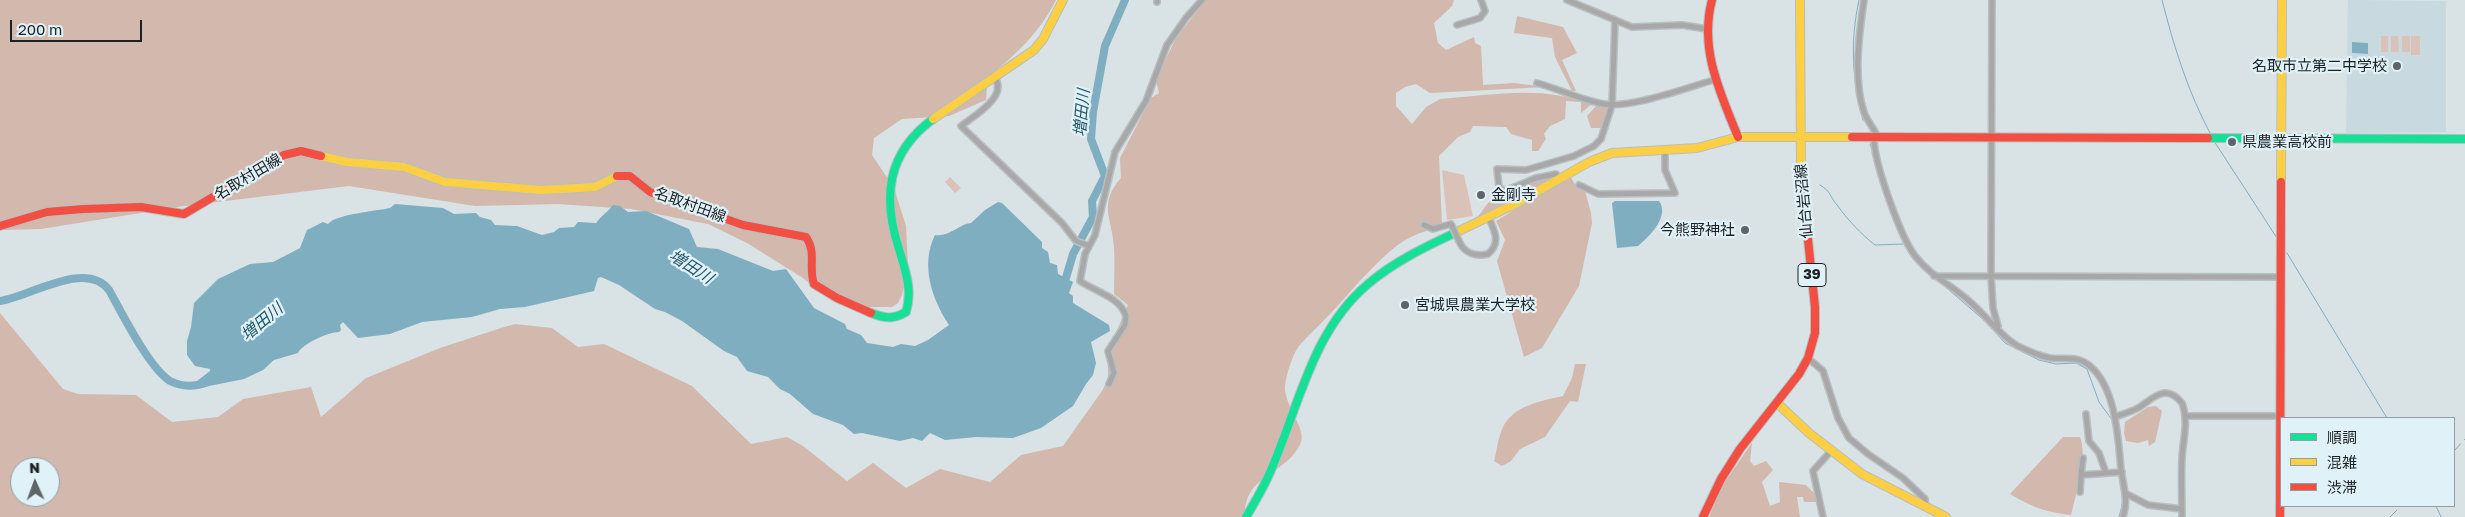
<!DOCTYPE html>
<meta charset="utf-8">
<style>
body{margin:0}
#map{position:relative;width:2465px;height:517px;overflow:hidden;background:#d9e2e5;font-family:"Golos Text","Noto Sans JP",sans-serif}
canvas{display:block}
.legend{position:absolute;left:2280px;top:417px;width:175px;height:90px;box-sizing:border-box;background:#e0f1f8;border:1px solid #929ea3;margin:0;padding:6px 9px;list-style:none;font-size:15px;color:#1c2224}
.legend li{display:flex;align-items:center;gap:10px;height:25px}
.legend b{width:25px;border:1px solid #929ea3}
.north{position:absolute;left:10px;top:457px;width:50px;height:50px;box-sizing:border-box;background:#e0f1f8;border:1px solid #929ea3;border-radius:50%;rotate:358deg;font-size:14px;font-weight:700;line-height:20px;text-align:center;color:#1c2224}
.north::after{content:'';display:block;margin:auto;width:18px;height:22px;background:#5e6568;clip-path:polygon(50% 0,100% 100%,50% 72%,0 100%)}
.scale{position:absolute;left:10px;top:20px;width:132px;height:22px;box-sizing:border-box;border:2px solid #1c2224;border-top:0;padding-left:6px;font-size:15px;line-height:18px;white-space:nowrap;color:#1c2224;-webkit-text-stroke:4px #e0f1f8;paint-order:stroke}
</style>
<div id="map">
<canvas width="2465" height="517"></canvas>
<ul class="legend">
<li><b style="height:6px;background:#16e098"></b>順調</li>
<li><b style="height:6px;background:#ffcf43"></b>混雑</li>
<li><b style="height:6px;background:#f24e42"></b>渋滞</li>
</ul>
<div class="north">N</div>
<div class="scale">200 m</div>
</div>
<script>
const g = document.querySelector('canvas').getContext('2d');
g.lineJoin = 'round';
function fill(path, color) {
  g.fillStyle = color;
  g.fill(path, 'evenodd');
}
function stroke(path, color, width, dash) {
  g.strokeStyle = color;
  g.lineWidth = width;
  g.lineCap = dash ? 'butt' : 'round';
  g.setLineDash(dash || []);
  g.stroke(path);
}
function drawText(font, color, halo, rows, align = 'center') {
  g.font = font + ' "Golos Text","Noto Sans JP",sans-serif';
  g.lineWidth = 4.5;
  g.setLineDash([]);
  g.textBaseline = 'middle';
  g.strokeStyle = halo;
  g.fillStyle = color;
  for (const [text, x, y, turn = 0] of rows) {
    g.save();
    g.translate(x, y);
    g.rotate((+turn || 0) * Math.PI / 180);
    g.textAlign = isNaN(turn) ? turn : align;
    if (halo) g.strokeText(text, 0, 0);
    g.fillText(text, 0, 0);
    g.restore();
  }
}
const built = new Path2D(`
 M2348,0L2446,1V132L2346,133Z`);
const green = new Path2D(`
 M2381,36H2388V52H2381Z
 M2391,36H2398L2399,52H2391Z
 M2402,36H2410V52H2402Z
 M2411,36H2420V55H2411Z
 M1442,170L1464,175L1473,216L1447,220Z
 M950,177L961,188L955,193L945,182Z`);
const forest = new Path2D(`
 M0,0H1056C1041,30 1016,56 988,76L986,100L949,116L902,119L874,138L872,155L894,188L906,226L908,266L902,295L898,303L892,307H869L840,301L823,294L803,278L747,243L708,224L631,209L558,204L475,206L349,186L184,206L41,229L0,230Z
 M1206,0H1454L1452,6L1434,23L1438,43L1446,50L1474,37L1475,43L1481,46L1483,85L1514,83L1546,87L1430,93L1416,84L1405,87L1396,93V106L1412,124L1426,107L1440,99C1496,95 1537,85 1592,104L1581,113V102L1566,101L1565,119L1550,126L1544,134L1546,139L1538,151H1532V140L1511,134L1506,127L1473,126L1470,132L1458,137L1439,156L1442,225C1430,230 1418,233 1407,239C1381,254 1352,291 1331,313C1321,324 1309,334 1299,346C1292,355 1287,373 1285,385C1283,404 1306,427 1301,442C1288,475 1243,473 1245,517H0V313L63,389L78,394L136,395L172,422L218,417L243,399L311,387L321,417L366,378L440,348L501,328L515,324L552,328L578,347L604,344L692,386L751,444L787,437L803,446L847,481L873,463L906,488L940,469L990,482L1021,455L1063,446L1102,391L1108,379V351L1128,305L1114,294C1114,278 1115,262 1114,247C1112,218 1098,204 1121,178L1120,158L1151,98L1159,93L1156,80L1176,38ZM20,467H50V497H20Z
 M1517,16L1563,27L1577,53L1562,60L1576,91H1572L1555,57L1552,38L1514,33Z
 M1597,105L1607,107L1609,110L1602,128H1591L1587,116Z
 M1570,176L1576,186L1585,191L1591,213L1592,223L1579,286L1542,348L1524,357L1497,261L1505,240L1496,221Z
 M1554,177L1476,219L1489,202L1531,183Z
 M1575,364H1586L1578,402L1570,401L1545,437L1520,449L1511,461L1502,466L1494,461C1497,451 1498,437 1503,427C1514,405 1542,401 1563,396L1572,378Z
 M2156,406L2162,411L2155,442L2149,446L2148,440L2138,443L2126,441L2124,433L2125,422L2148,407Z
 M2063,437H2080C2088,457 2076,494 2071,515C2045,512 2032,507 2010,494Z
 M1752,443L1750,461L1754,466L1766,461L1773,470L1762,482L1770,506L1780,502L1779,482L1806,485L1816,495V502H1804L1803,497H1797L1800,517H1709L1724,483Z`);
const water = new Path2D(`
 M2352,42L2368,43V54L2352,53Z
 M1615,201H1659C1670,216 1650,236 1638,246L1617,248L1612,203Z
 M998,202L1002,203L1042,242V248L1048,252L1050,263L1057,265L1058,274L1073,282L1069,293L1073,296V303L1109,325L1110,331L1091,342L1096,363L1093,375L1086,384L1073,406L1041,428L1013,438L976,437L945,440L930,433L922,441L913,438L900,441L862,433L854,434L843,425L813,414L790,394L780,389L768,377L747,371L737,357L724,351L682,321L665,312L655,309L619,285L601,277L598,278L594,291L525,307L500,309L472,317L422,322L390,334L358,338L343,322L340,325L341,330L339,332C328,332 302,344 298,353L274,360L263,370L244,379L199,388L197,381L210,371V369L195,366L187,355V341L191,327L194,303L218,279L250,264L273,262L300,248L307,230L323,222L328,224C336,214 377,211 390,208L395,204L443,208L454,214L476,213L480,217L491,220L495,225L517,226L542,235L554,232L559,228L574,227L578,222L596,223C601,216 608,212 613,205L620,206L628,212L646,211L689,229L697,247L718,249L773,271L786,269L814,308L845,324L847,329L861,335L867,343L893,347L901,344L915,346L928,340L949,325C932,299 920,265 935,235C950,237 959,224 971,223L985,210Z`);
const stream = new Path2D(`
 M1859,0C1850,42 1852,79 1863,120
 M2162,0C2174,47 2188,92 2211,135
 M2214,141L2277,238
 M1870,144L1875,159
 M1820,185C1832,192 1829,196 1837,205C1848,220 1860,233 1875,245L1903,244
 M1900,233L1912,258L1985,321L2005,343L2039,360L2056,364L2076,363L2087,369L2099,402L2113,421
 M2287,253L2387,418
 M2115,434L2118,470
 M2436,506L2441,517
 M2119,517L2123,502L2119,475`);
const river = new Path2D(`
 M1063,288L1073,254L1093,217L1092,201L1105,176L1091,139L1093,112L1105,46L1125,0
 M0,301C29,297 86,259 109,290C122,313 149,368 170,381C182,387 195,387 208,382`);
const street = new Path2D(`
 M1567,0L1632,27L1682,25L1707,29
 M1864,0C1859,34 1853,80 1864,112C1867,121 1874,128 1877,136
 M1992,0L1991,275L1993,308L1998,326
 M1157,2V0
 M1457,25L1480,18L1485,11L1481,0
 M993,76C1011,95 974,116 961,126L1062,223L1076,241L1089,246
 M1537,83C1559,89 1581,100 1604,104C1630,109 1689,87 1717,79
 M1874,137C1873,160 1901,239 1916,257C1931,276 1951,285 1968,300C1984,313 2001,337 2018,346C2028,351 2040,356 2050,358C2065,360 2077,355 2090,366C2116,388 2118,438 2121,469C2123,486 2129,500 2123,517
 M1560,179L1556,174L1536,178L1505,191L1499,187L1497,169L1526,170L1574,156L1594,146L1601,139L1612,105L1615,22
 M1579,185L1598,194L1675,193L1665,170V150
 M1424,225L1433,229L1451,224L1452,226
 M1459,241C1464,253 1475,257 1488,254C1501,243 1495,232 1489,218
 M1934,276L2281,277
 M1808,358L1823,371L1838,418L1849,438L1868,454L1903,478L1925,499L1926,507
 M1109,384L1114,373L1108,351L1125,325L1126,316C1120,297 1096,292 1080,281L1085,254L1095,235L1115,152L1146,101L1167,45L1186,18L1202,0
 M2086,414L2089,441L2099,453L2106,473
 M2185,416H2280
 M2115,417C2123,414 2130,412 2138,408C2153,399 2165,382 2182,403C2189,422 2183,439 2182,458C2181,477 2182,497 2182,517
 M2081,475L2083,458
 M2080,492L2081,475L2122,472
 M2125,493L2148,505L2182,509
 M1823,517L1813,471L1831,451`);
const fast = new Path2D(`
 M2208,138L2465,139
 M871,313C884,318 893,320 906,312C913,290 905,270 899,249C882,197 887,153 933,119
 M1246,517C1255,502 1264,487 1271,470C1299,406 1312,331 1368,284C1395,261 1427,246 1459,231`);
const slow = new Path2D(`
 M1800,0L1801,172
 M933,119L1034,50L1043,39L1063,0
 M321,156L347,162L404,167L445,182L541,190L595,187L617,176
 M2281,182L2282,0
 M1459,231L1515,204L1589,162L1612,153L1697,148L1738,137H1852
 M1777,403L1809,433L1862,474L1946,517`);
const jam = new Path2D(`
 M1712,0C1699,49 1720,92 1738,137
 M1852,137L2208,138
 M617,176H630L650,192L743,225L806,237C817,253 808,267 814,284L837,298L871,313
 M0,226L47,212L83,209L141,207L184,214L284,155L301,151L321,156
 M1703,517L1721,479L1740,449L1799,374L1808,358L1815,333V307L1801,172
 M2280,517L2281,182`);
const rail = new Path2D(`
 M2454,451L2465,439
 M2390,517L2401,506`);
const streetBridge = new Path2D(`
 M1452,226L1459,241`);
const markers = [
 [2397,66,5,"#5e6568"],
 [2232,142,5,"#5e6568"],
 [1481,195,5,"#5e6568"],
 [1745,230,5,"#5e6568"],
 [1405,305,5,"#5e6568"]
];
const shields = [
 [1812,275,28]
];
const shieldNames = [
 ["39",1812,275]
];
const poiNames = [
 ["名取市立第二中学校",2387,66,"right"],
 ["県農業高校前",2242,142],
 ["金剛寺",1491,195],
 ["今熊野神社",1735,230,"right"],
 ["宮城県農業大学校",1415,305]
];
const streetNames = [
 ["名取村田線",248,177,-31],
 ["仙台岩沼線",1804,201,-95],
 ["名取村田線",690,205,20]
];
const waterNames = [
 ["増田川",1082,113,-85],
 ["増田川",691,267,33],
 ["増田川",262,322,-40]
];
fill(built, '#c8d9e0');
fill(green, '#dac2b8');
fill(forest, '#d2b8ad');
fill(water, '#7faec1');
stroke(stream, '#7faec1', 1);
stroke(river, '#7faec1', 8);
stroke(street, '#b8bfc1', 8);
stroke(fast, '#b8bfc1', 10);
stroke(slow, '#b8bfc1', 10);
stroke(jam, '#b8bfc1', 10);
stroke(street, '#a9a8a8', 5);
stroke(fast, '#16e098', 8);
stroke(slow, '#ffcf43', 8);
stroke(jam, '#f24e42', 8);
stroke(rail, '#9ea1a2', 1, [10, 5]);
stroke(streetBridge, '#b8bfc1', 8, []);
stroke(streetBridge, '#a9a8a8', 5);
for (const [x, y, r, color] of markers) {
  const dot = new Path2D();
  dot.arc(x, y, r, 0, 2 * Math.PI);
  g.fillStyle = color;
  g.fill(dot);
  stroke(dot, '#e0f1f8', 2);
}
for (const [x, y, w] of shields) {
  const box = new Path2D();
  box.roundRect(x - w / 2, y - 11.5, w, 23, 4);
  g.fillStyle = '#e0f1f8';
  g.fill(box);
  stroke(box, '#1c2224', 1);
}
drawText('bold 14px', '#1c2224', null, shieldNames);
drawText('15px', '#1c2224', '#e0f1f8', poiNames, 'left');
drawText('15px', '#1c2224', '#e0f1f8', streetNames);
drawText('italic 16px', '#24586b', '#e0f1f8', waterNames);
</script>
